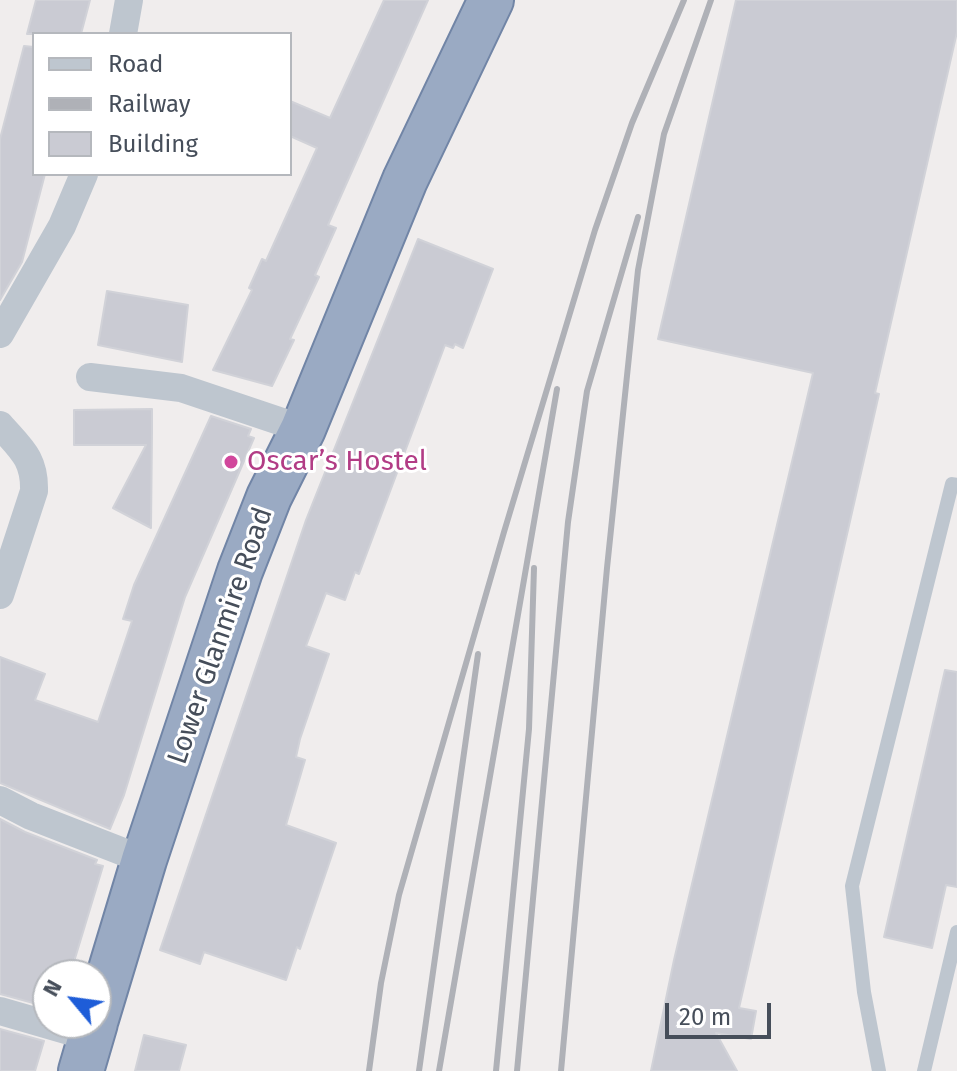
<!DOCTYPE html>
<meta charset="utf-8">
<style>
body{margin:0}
#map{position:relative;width:957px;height:1071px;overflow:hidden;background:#f0eded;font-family:"Fira Sans",sans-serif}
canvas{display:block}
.legend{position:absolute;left:32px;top:32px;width:260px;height:144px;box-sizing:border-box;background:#fff;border:2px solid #b5b8bd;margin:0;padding:10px 14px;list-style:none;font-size:24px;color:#464e5a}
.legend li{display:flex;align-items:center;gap:16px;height:40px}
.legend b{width:40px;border:2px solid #b5b8bd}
.north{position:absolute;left:32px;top:959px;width:80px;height:80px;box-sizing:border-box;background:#fff;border:2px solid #b5b8bd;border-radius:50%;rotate:299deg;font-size:22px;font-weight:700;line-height:32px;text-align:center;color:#464e5a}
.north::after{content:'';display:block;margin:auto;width:28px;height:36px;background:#1e5dd8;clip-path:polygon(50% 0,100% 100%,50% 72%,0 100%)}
.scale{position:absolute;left:665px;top:1003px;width:106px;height:36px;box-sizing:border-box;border:4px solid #464e5a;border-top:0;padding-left:10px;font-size:24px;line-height:28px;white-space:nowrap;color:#464e5a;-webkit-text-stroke:6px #fff;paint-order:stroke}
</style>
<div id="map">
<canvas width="957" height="1071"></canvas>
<ul class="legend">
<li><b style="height:10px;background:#bec6cf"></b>Road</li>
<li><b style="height:10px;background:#afb1b7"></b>Railway</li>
<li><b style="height:22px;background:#cacbd3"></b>Building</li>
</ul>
<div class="north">N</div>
<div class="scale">20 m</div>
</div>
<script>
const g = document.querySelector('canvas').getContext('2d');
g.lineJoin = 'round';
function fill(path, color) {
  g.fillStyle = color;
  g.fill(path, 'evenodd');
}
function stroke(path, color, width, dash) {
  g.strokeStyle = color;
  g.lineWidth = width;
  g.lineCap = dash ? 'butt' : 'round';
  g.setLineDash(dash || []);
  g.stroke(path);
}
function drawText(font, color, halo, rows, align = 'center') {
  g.font = font + ' "Fira Sans",sans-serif';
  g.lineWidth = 6;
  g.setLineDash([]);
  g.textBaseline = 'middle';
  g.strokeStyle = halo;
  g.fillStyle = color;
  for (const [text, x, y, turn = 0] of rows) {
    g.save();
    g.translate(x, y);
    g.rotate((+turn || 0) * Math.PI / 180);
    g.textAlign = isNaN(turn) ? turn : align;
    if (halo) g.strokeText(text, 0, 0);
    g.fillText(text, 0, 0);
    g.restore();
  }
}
const building = new Path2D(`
 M36,0H90L81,34H27Z
 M384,0H428L328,225L336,228L315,275L319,277L290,339L294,340L272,386L213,370L252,290L249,288L262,259L266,261L317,148L290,136V101L330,118Z
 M736,0H957V32L875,393L879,394L739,1008L756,1011L751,1039L716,1033L737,1071H651L674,960L813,373L658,339Z
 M24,46L34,47V174H45L22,262L0,300V139Z
 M418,239L493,269L463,348L455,344L453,348L445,345L359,574L355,572L345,600L326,593L306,646L329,654L300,739L296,757L305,760L286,825L336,843L300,949L297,947L286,980L204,952L200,964L160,950L306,520Z
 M107,291L188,305L182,362L98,345Z
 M152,409V432L151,528L113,508L146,445H74V410Z
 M211,416L251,429L248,436L254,438L185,597L124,795L110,829L0,783V657L45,674L35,700L98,722L132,621L123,619L134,585Z
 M945,670L957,672V887L946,885L932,948L884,937Z
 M0,819L25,832L97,860L95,864L103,866L70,975H48V1007L0,994Z
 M0,1029L44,1041L35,1071H0Z
 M144,1035L186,1045L179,1071H135Z`);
const service = new Path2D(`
 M879,1071L864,992L852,886L952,484L957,485
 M924,1071L957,932`);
const minor = new Path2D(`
 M123,34L129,0
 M0,334L62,226L84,174
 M90,377L181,388L303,429
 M0,425C20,448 35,458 34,491L0,595
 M0,800L31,816L144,860
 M0,1011L90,1037`);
const trunk = new Path2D(`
 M96,1019L144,860L240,571L269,497L303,429L405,180L491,0
 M81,1071L95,1023`);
const rail = new Path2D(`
 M369,1071L381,983L399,895L504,532L595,230L632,123L684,0
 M419,1071L478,654
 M439,1071L557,389
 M496,1071L529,729L534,568
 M517,1071L568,522L587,391L638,217
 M561,1071L607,568L638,270L664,134L711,0`);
const markers = [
 [231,462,8,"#d1479c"]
];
const hotelNames = [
 ["Oscar’s Hostel",247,462]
];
const streetNames = [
 ["Lower Glanmire Road",221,636,-71]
];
fill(building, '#cacbd3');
stroke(building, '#d1d2d8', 2);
stroke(trunk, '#7185a6', 48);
stroke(service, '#bec6cf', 14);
stroke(minor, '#bec6cf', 28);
stroke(trunk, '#9aaac3', 44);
stroke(rail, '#afb1b7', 6);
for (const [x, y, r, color] of markers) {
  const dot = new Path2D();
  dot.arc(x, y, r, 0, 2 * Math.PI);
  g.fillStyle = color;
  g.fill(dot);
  stroke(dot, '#fff', 3);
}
drawText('28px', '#b23c85', '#fff', hotelNames, 'left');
drawText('28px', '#464e5a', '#fff', streetNames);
</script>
